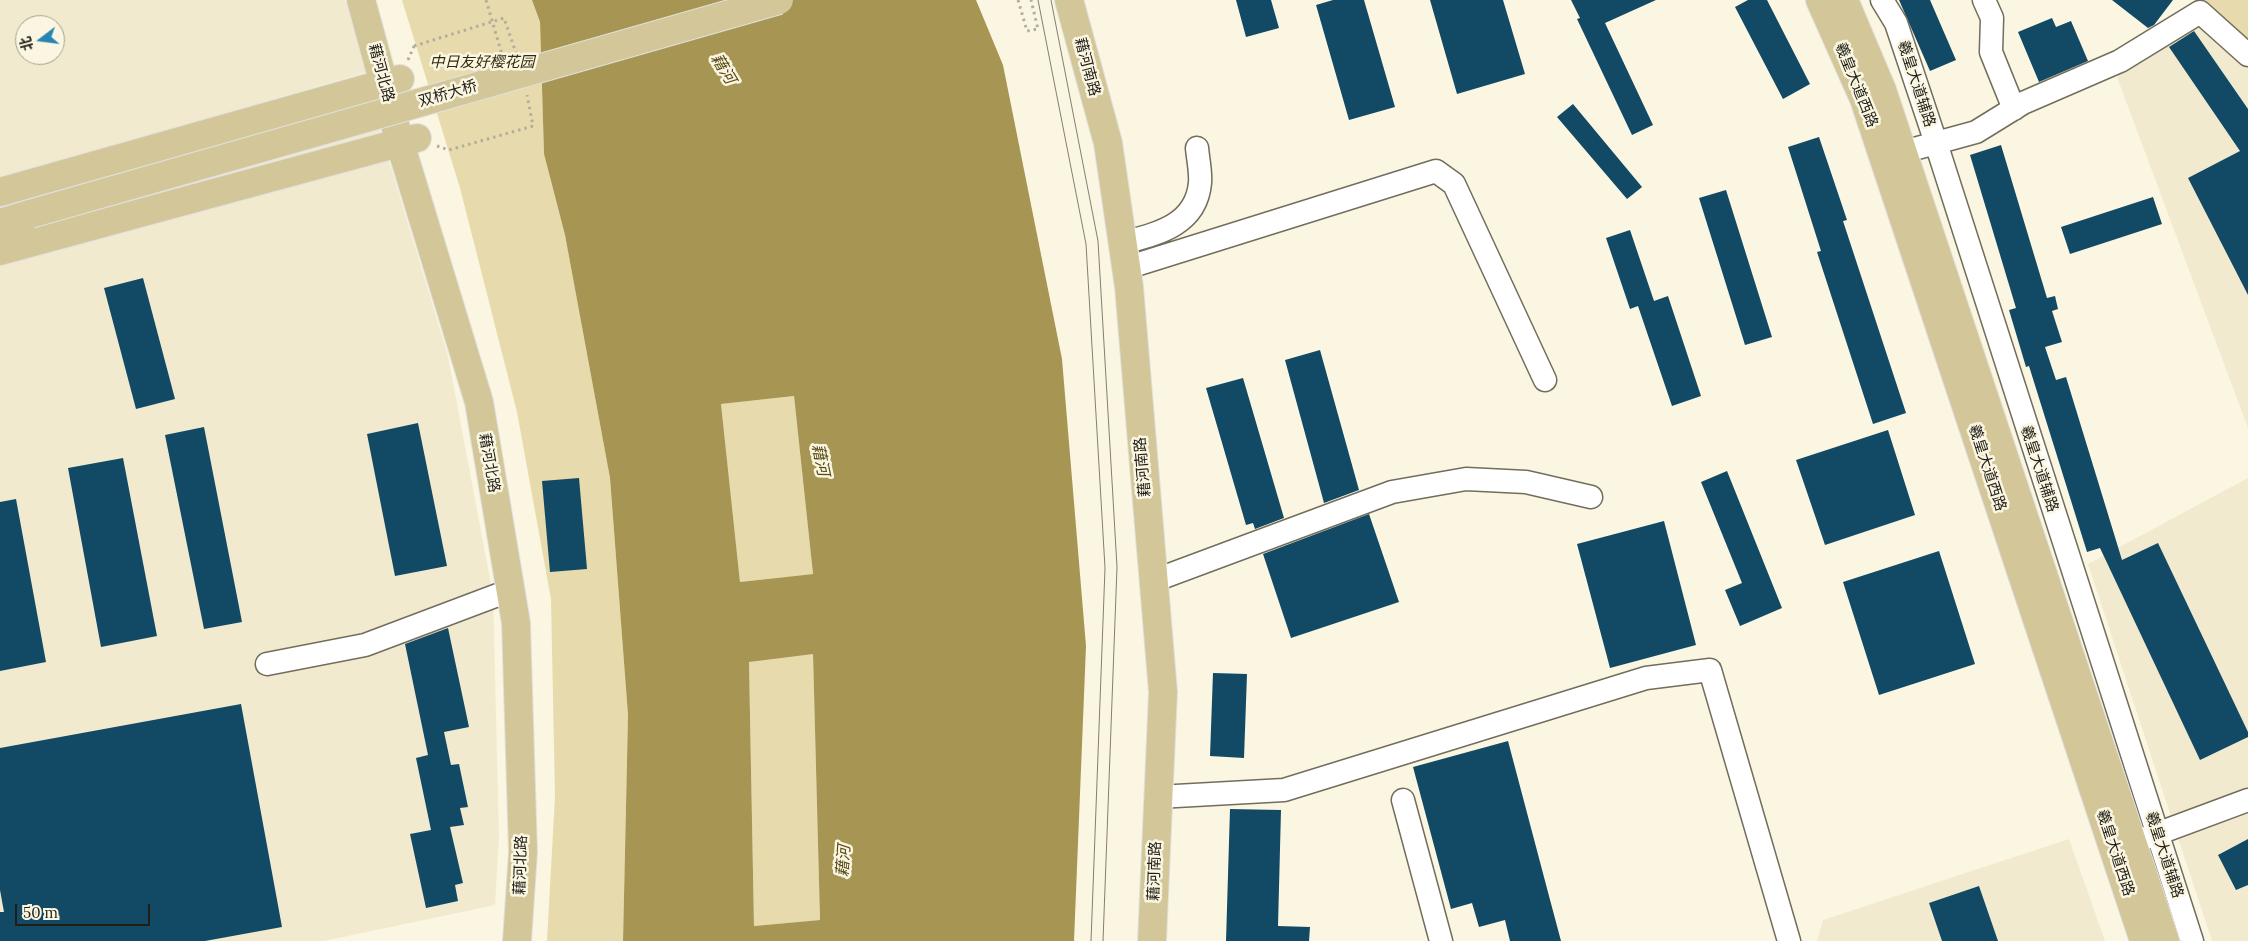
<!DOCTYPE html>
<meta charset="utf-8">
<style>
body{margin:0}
#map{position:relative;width:2248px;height:941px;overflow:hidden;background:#fbf6e2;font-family:Lora,"Noto Sans SC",serif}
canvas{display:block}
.north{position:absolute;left:15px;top:15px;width:50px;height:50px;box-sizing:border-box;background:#fbf6e2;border:1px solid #a3a091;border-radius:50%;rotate:255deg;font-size:14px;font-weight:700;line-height:20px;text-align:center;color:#201e17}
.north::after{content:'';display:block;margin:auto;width:18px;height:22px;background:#2885b2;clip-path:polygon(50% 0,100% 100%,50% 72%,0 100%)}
.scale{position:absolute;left:15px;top:904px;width:135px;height:22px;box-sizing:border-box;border:2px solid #201e17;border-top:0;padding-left:6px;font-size:15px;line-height:18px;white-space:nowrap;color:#201e17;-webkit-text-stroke:4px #fbf6e2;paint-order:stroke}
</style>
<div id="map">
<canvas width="2248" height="941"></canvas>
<div class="north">北</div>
<div class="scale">50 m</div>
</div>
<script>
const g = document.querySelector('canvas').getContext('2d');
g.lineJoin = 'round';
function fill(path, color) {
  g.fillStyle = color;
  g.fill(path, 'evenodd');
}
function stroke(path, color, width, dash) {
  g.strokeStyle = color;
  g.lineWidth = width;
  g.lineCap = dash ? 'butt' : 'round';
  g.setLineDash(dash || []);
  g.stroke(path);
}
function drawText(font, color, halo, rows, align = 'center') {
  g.font = font + ' Lora,"Noto Sans SC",serif';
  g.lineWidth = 5;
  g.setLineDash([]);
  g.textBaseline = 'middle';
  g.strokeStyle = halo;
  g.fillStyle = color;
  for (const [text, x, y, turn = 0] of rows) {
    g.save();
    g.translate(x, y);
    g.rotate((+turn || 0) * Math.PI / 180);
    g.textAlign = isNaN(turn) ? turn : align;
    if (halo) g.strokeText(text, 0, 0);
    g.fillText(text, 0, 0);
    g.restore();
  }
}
const built = new Path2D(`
 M0,0H345L367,72L0,179ZM25,25H55V55H25Z
 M2206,8L2248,54V428L2117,77Z
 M377,121L448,356L493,595L499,837L495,905L324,941H0V235Z
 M2248,478V941H2212L2088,564Z
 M2069,839L2105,941H1817L1823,920Z`);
const green = new Path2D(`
 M402,0H532L540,22L544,154L565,235L610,478L628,715L623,941H547L555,797L551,599L517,412L460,188Z
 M2199,0H2248V54Z
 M794,396L813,574L740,582L721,404Z
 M813,653L820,920L754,926L749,661Z`);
const water = new Path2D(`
 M532,0H976L1003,65L1062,359L1086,646L1074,941H623L628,715L610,478L565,235L544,154L540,22ZM794,396L813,574L740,582L721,404ZM813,654L820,920L754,926L749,662Z`);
const building = new Path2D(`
 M1236,0H1271L1279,28L1246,37Z
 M1333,0H1364L1395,107L1349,120L1316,5Z
 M1430,0H1503L1525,74L1457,94Z
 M1571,0H1656L1605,23L1653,125L1632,135L1577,19L1580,18Z
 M1748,0H1767L1810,84L1783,99L1735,7Z
 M1899,0H1930L1956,60L1930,71Z
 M2112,0H2173L2154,25L2148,28Z
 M2052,18L2056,27L2071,21L2088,61L2039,82L2018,32Z
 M2194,31L2248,109V295L2188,178L2240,151L2169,47Z
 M1573,104L1642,187L1627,199L1557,117Z
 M1819,137L1847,220L1843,221L1906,413L1873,424L1817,252L1821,251L1788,147Z
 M2001,145L2047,298L2055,296L2058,309L2052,311L2062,342L2045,347L2056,380L2066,377L2122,560L2158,543L2248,732V737L2200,760L2100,548L2087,552L2029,366L2026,367L2009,310L2016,308L1970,155Z
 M1726,190L1772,337L1745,345L1699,198Z
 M2153,197L2162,224L2070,254L2061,227Z
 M1630,230L1654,301L1668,296L1701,396L1672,406L1638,306L1630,309L1606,238Z
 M143,278L175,399L136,409L104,288Z
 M1320,350L1359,490L1324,503L1285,360Z
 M1243,378L1284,518L1255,529L1253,523L1246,525L1206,388Z
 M418,423L447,566L395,576L367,434Z
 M204,427L242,622L204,629L165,435Z
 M1888,430L1915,515L1825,545L1796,460Z
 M123,458L157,636L101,647L68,468Z
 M1727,471L1782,608L1740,626L1725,590L1742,583L1701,482Z
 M579,478L587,569L550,572L542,481Z
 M16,499L46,662L0,671V502Z
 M1369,514L1399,602L1291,638L1263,554Z
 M1664,521L1696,645L1610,668L1577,544Z
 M1939,551L1975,664L1879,695L1843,582Z
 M448,628L469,727L444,732L451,765L459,764L468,807L460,808L464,825L450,827L463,883L455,885L458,901L426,908L410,834L431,830L416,758L428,755L405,644Z
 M1213,673L1247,674L1244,758L1210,756Z
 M241,704L282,927L205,941H0V912H4L0,890V748Z
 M1508,741L1549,896L1561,941H1510L1505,920L1479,927L1472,903L1451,909L1413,767Z
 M1230,809L1281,810L1278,926L1310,927L1309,941H1226Z
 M2248,839V885L2236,890L2218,855Z
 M1979,886L1998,941H1942L1929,903Z`);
const path = new Path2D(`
 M486,0L503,58
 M1018,0L1027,31L1038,29L1031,0
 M408,60L414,46
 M437,146L449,150L533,126L527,95`);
const minor = new Path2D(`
 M1882,0L1896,23L1936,143L2192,941
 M1984,0L1992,18L1991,52L2014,109
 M1903,152L1976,132L2023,103L2120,61L2200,12L2248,55
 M1122,243C1156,234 1196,226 1200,183C1201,172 1198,159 1197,148
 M1126,268L1436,171L1454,184L1545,380
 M1153,581L1392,492L1466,479L1526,482L1591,497
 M267,664L365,645L511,590
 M1158,797L1284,790L1646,678L1710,670L1789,941
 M1403,800L1441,941
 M2143,839L2248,800`);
const major = new Path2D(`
 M361,0L400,143L479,402L516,623L523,852L517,941
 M1069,0L1108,143L1129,287L1163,692L1152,941
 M1820,0L1864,99L2144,941
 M1844,0L1882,90L2165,941
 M0,192L400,79
 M0,223L30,214
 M0,251L417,138`);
const tram = new Path2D(`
 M1038,0L1086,244L1105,568L1091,941
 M1051,0L1098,241L1117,567L1103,941`);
const pathBridge = new Path2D(`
 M414,46L504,18L516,53`);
const majorBridge = new Path2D(`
 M30,214L779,0`);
const parkNames = [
 ["中日友好樱花园",482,63]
];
const streetNames = [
 ["藉河南路",1087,67,75],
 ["藉河北路",381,73,75],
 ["羲皇大道辅路",1916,84,72],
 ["羲皇大道西路",1856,85,68],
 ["双桥大桥",448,94,-16],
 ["藉河北路",489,463,80],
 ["藉河南路",1143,467,-95],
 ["羲皇大道西路",1987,468,72],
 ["羲皇大道辅路",2039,469,72],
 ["羲皇大道西路",2115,853,72],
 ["羲皇大道辅路",2164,855,72],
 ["藉河北路",521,865,-88],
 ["藉河南路",1155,871,-88]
];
const waterNames = [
 ["藉河",723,69,59],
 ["藉河",820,460,78],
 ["藉河",844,861,-86]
];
fill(built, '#f1eacf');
fill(green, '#e7daac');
fill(water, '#a79653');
fill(building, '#124964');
stroke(minor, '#726d5c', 25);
stroke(major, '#e0e0df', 30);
stroke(path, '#b2ae9e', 3, [2.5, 4]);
stroke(minor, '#fff', 22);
stroke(major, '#d3c799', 28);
stroke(tram, '#827f72', 1);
stroke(majorBridge, '#e0e0df', 30, []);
stroke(pathBridge, '#b2ae9e', 3, [2.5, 4]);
stroke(majorBridge, '#d3c799', 28);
drawText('italic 15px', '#312a0b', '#fbf6e2', parkNames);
drawText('15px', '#201e17', '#fbf6e2', streetNames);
drawText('italic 16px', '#574a16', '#fbf6e2', waterNames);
</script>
